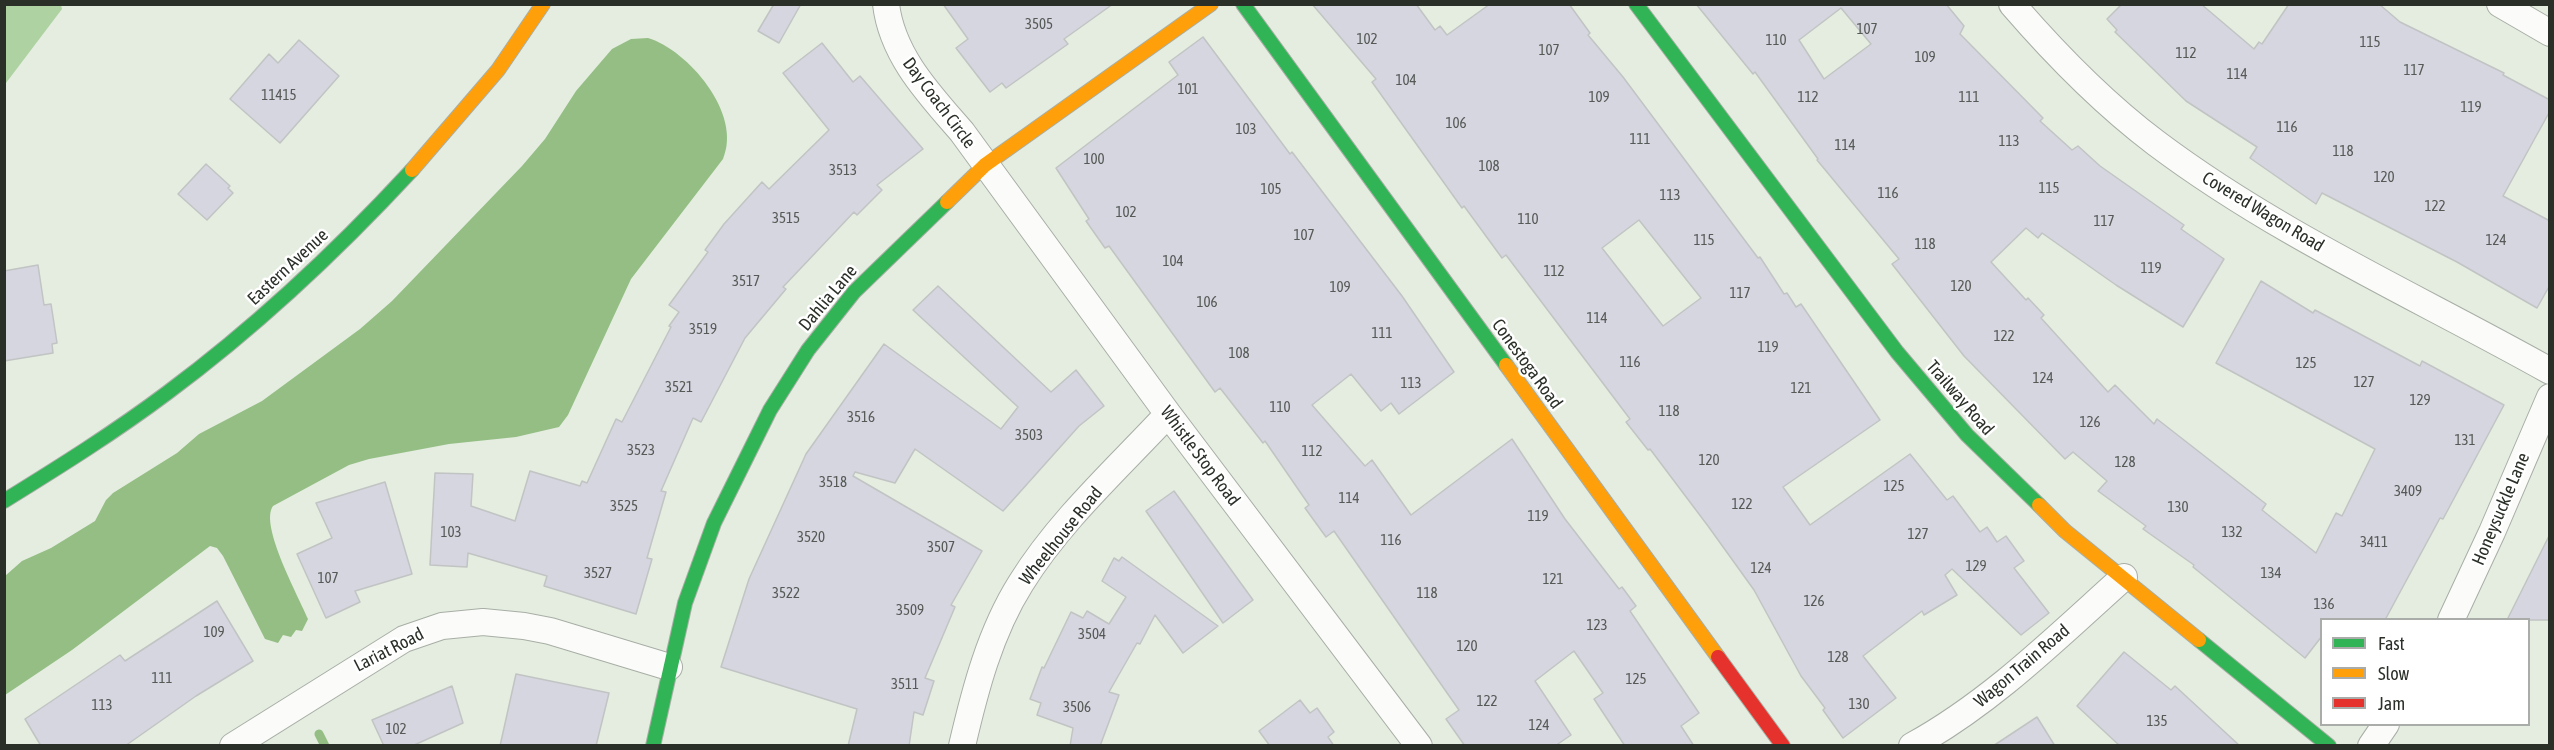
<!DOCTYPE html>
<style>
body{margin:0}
#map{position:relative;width:2554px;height:750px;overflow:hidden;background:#e4ede0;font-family:"Asap Condensed",sans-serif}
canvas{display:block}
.frame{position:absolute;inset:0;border:6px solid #2a3028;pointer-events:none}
.legend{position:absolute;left:2320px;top:618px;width:210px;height:108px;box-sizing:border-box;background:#fff;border:2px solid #aaaca9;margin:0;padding:8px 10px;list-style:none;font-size:18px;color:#2a3028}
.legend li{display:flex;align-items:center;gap:12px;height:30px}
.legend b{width:30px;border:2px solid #aaaca9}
</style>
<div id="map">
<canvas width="2554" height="750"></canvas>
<div class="frame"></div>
<ul class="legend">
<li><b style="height:8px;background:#30b455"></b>Fast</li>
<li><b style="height:8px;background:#ff9f0a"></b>Slow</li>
<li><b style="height:8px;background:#e5322d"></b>Jam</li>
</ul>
</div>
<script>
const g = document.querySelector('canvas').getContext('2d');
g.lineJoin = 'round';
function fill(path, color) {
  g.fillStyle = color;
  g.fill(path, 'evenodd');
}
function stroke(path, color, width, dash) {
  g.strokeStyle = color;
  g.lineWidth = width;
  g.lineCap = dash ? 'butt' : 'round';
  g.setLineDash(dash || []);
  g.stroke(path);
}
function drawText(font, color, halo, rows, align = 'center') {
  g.font = font + ' "Asap Condensed",sans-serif';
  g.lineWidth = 5;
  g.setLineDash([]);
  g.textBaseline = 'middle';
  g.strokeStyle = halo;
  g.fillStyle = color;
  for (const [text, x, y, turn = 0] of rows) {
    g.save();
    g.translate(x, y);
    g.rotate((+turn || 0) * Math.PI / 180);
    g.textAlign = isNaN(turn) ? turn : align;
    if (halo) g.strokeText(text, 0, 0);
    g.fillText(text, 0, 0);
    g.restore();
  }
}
const forest = new Path2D(`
 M4,5H61L62,9L6,83Z`);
const water = new Path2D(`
 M648,38C688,50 743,114 723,159L631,279L568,415L559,427L516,437L449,444L369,459L349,465L273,506C259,525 299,597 308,619L302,631L296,630L291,637L283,635L278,643L265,639L223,556L217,548L210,546L72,650L5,695V576L22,561L51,548L95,521L106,500L113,493L177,453L199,434L262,401L360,329L392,301L522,166L545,139L576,91L612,49L631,39Z`);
const stream = new Path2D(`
 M319,734L325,746`);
const building = new Path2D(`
 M774,4H801L779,43L758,31Z
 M943,4H1113L1064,39L1068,44L1006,88L1002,83L990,92L956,48L968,39Z
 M1312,4H1416L1435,30L1440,26L1447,35L1490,4H1569L1590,33L1588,35L1623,77L1758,258L1760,257L1784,294L1787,293L1796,307L1801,304L1880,420L1783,487L1810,525L1910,454L1947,500L1953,496L1980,532L1987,527L1997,542L2006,536L2024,561L2014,568L2049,613L2021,635L1952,569L1945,575L1957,595L1924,615L1922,611L1863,656L1896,698L1843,738L1823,710L1825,708L1801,676L1754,590L1708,526L1650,449L1648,450L1626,422L1630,419L1506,255L1502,258L1464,206L1462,208L1372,82L1376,79ZM1639,220L1701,298L1663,326L1602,248Z
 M1696,4H1946L1964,26L1960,34L2043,118L2040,121L2072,150L2078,146L2100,166L2184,225L2181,229L2224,259L2183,327L2116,285L2042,233L2038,238L2026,228L1991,262L2026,300L2028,298L2044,315L2041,318L2108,392L2115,385L2154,424L2157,419L2266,504L2262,510L2316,553L2336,513L2342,516L2375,449L2216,363L2261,281L2313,313L2315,310L2420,366L2422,361L2504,405L2443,519L2440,518L2385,620H2322V636L2305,658L2193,567L2194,565L2143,529L2146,526L2098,491L2107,481L2073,452L2065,459L1964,356L1892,264L1899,259L1817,160L1818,159L1755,72L1753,74ZM1841,8L1871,44L1824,79L1799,40Z
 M2122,4H2201L2254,49L2259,42L2262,44L2289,4H2379L2400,22L2504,73L2503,75L2550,100V111L2503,196L2550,221V285L2537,308L2457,262L2322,193L2316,204L2250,158L2257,147L2186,101L2115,32L2117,30L2107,19Z
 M1203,37L1290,154L1292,152L1402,296L1454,372L1399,414L1391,403L1381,411L1351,374L1312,405L1365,466L1372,460L1411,515L1512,439L1565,519L1619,589L1622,587L1636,606L1630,611L1699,713L1681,726L1694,746H1625L1594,699L1603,693L1574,651L1535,681L1571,735L1555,746H1465L1446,719L1459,710L1334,531L1326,537L1305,508L1309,505L1265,441L1263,443L1220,388L1215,392L1109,246L1105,248L1086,221L1089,219L1056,168L1178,75L1169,62Z
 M299,40L339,76L280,143L230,99L269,54L278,63Z
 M822,43L853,82L860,76L923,149L877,185L882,190L857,215L854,212L783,287L786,289L745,338L701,422L693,418L661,491L666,492L647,558L652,559L636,614L544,586L547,576L468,553L467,567L430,565L435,473L473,474L471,506L515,521L530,471L580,486L582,481L587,483L616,419L622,422L671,327L669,326L679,312L669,305L708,252L705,250L724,224L762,182L769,189L829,130L783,73Z
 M206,164L230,186L228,188L233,193L207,220L178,194Z
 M38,265L44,305L51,304L57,343L52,344L53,353L4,361V271Z
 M938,286L1051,392L1076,370L1104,406L1079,426L1003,511L915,449L895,483L855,472L853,476L982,551L951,605L955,607L925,678L934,681L923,715L914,712L909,746H848L857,709L721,667L749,579L806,454L884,344L1001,429L1018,407L913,310Z
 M385,482L412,574L355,591L360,602L326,618L297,554L332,538L316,503Z
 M1174,491L1253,600L1223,623L1146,511Z
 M2550,534V620H2507Z
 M1122,557L1218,626L1183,653L1155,615L1140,644L1137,643L1109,692L1119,695L1100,746H1070L1073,728L1037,715L1041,703L1030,699L1042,667L1044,668L1071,612L1083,618L1087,611L1109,624L1126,597L1102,581L1114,558L1119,561Z
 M217,601L253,661L196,696L125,746H41L25,719L120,655L125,661Z
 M2124,652L2171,690L2175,686L2240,746H2120L2077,706Z
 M516,674L609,693L596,746H500Z
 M452,686L463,723L412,746H384L372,720Z
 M1300,700L1310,713L1317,708L1334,732L1328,737L1334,746H1270L1259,731Z
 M2037,717L2055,746H1993Z`);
const street = new Path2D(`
 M886,4C892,56 930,95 962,132L1168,414L1419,746
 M2012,4C2056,55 2103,103 2156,143C2277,234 2418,297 2550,371
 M2500,4L2550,33
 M2451,620L2492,532L2550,397
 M233,746L404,639L442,626L483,622L524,626L550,631L669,667
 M962,746C975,690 990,632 1021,583C1060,520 1118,468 1168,414
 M1912,746C1992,702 2057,637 2124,577
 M2371,746L2386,724`);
const fast = new Path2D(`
 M1243,4L1506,365
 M1636,4L1897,352L1967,435L2039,505
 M4,501C59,467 115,432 167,393C256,327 337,251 412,170
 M2199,640L2329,746
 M653,746L685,603L714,523L770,410L808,350L854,292L947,202`);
const slow = new Path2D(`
 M412,170L498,70L543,4
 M947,202L985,165L1211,4
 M1506,365L1718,657
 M2039,505L2065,531L2199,640`);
const jam = new Path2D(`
 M1718,657L1783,746`);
const numberNames = [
 ["3505",1039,24],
 ["107",1867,29],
 ["102",1367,39],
 ["110",1776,40],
 ["115",2370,42],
 ["107",1549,50],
 ["112",2186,53],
 ["109",1925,57],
 ["117",2414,70],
 ["114",2237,74],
 ["104",1406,80],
 ["101",1188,89],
 ["11415",279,95],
 ["109",1599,97],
 ["112",1808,97],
 ["111",1969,97],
 ["119",2471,107],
 ["106",1456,123],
 ["116",2287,127],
 ["103",1246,129],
 ["111",1640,139],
 ["113",2009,141],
 ["114",1845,145],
 ["118",2343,151],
 ["100",1094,159],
 ["108",1489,166],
 ["3513",843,170],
 ["120",2384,177],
 ["115",2049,188],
 ["105",1271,189],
 ["116",1888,193],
 ["113",1670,195],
 ["122",2435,206],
 ["102",1126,212],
 ["3515",786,218],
 ["110",1528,219],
 ["117",2104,221],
 ["107",1304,235],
 ["115",1704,240],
 ["124",2496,240],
 ["118",1925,244],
 ["104",1173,261],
 ["119",2151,268],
 ["112",1554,271],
 ["3517",746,281],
 ["120",1961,286],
 ["109",1340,287],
 ["117",1740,293],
 ["106",1207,302],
 ["114",1597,318],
 ["3519",703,329],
 ["111",1382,333],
 ["122",2004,336],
 ["119",1768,347],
 ["108",1239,353],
 ["116",1630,362],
 ["125",2306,363],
 ["124",2043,378],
 ["127",2364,382],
 ["113",1411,383],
 ["3521",679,387],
 ["121",1801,388],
 ["129",2420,400],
 ["110",1280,407],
 ["118",1669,411],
 ["3516",861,417],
 ["126",2090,422],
 ["3503",1029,435],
 ["131",2465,440],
 ["3523",641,450],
 ["112",1312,451],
 ["120",1709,460],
 ["128",2125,462],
 ["3518",833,482],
 ["125",1894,486],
 ["3409",2408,491],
 ["114",1349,498],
 ["122",1742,504],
 ["3525",624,506],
 ["130",2178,507],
 ["119",1538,516],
 ["103",451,532],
 ["132",2232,532],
 ["127",1918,534],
 ["3520",811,537],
 ["116",1391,540],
 ["3411",2374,542],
 ["3507",941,547],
 ["129",1976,566],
 ["124",1761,568],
 ["3527",598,573],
 ["134",2271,573],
 ["107",328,578],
 ["121",1553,579],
 ["3522",786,593],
 ["118",1427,593],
 ["126",1814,601],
 ["136",2324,604],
 ["3509",910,610],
 ["123",1597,625],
 ["109",214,632],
 ["3504",1092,634],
 ["120",1467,646],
 ["128",1838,657],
 ["111",162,678],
 ["125",1636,679],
 ["3511",905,684],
 ["122",1487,701],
 ["130",1859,704],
 ["113",102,705],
 ["3506",1077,707],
 ["135",2157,721],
 ["124",1539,725],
 ["102",396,729]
];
const streetNames = [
 ["Day Coach Circle",939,103,53],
 ["Covered Wagon Road",2263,212,31],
 ["Eastern Avenue",288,267,-43],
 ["Dahlia Lane",828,298,-50],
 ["Conestoga Road",1527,364,54],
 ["Trailway Road",1960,398,49],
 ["Whistle Stop Road",1200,456,53],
 ["Honeysuckle Lane",2501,509,-67],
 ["Wheelhouse Road",1061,536,-51],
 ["Lariat Road",389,650,-27],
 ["Wagon Train Road",2022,666,-40]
];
fill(forest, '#aed2a1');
fill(water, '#94be84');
stroke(stream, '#94be84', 9);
fill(building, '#d6d6e1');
stroke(building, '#c1c4c3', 1.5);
stroke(street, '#a8aea5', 28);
stroke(fast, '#a8aea5', 16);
stroke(slow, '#a8aea5', 16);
stroke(jam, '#a8aea5', 16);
stroke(street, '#fbfcfa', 26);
stroke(fast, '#30b455', 14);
stroke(slow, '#ff9f0a', 14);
stroke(jam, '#e5322d', 14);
drawText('15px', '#555a56', null, numberNames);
drawText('18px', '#2a3028', '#fff', streetNames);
</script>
